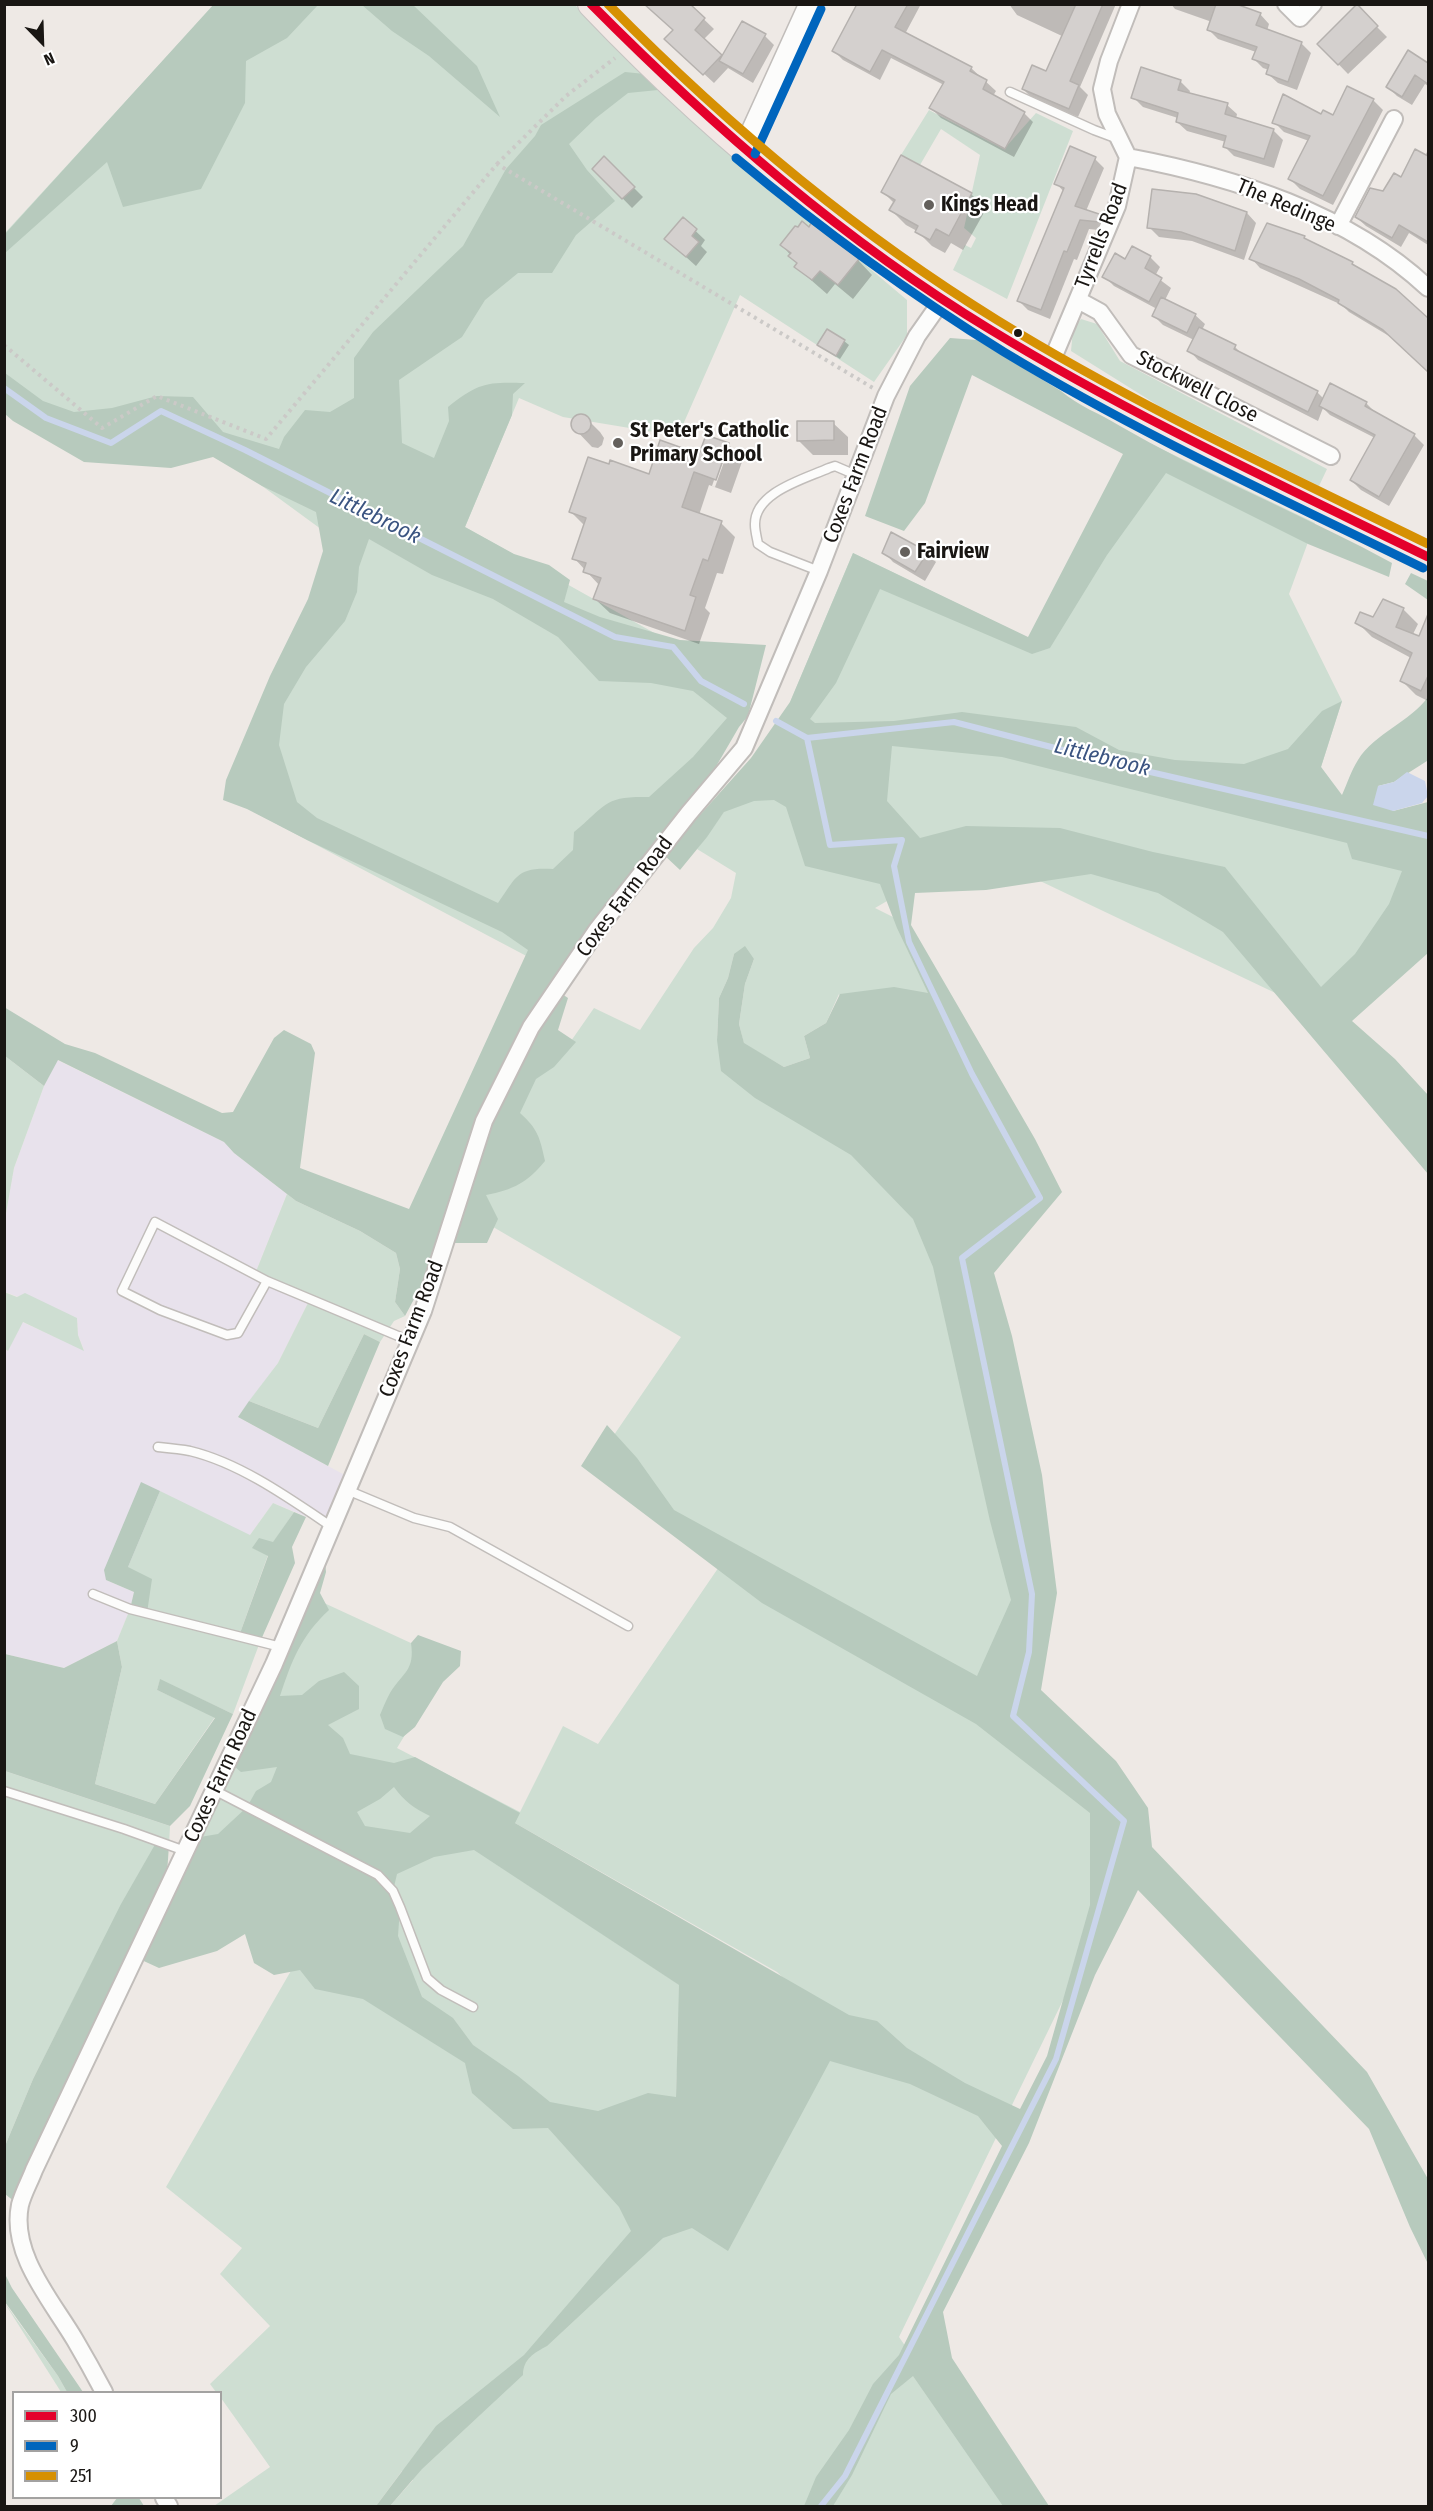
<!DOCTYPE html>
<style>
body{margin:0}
#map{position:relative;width:1433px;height:2511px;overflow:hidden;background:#eee9e5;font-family:"Fira Sans Condensed",sans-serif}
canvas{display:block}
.frame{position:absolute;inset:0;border:6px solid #191613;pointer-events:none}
.legend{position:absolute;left:12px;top:2391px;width:210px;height:108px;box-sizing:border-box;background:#fff;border:2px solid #a3a2a1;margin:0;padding:8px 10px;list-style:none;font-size:18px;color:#191613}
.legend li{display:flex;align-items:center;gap:12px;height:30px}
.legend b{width:30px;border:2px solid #a3a2a1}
.north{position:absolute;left:12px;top:12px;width:60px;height:60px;-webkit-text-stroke:4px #fff;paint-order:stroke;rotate:157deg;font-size:16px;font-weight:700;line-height:24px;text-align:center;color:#191613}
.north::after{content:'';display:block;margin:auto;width:21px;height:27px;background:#191613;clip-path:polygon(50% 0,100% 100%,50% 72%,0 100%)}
</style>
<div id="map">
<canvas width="1433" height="2511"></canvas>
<div class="frame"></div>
<ul class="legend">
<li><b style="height:8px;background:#e4002b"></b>300</li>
<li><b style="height:8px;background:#0065bd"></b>9</li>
<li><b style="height:8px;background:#d69003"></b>251</li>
</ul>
<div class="north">N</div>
</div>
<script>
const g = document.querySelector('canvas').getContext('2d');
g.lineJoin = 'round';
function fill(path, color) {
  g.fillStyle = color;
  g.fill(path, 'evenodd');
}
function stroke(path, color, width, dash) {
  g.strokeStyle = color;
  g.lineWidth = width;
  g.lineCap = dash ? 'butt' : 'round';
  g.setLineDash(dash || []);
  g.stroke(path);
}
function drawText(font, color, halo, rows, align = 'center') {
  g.font = font + ' "Fira Sans Condensed",sans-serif';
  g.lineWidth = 4.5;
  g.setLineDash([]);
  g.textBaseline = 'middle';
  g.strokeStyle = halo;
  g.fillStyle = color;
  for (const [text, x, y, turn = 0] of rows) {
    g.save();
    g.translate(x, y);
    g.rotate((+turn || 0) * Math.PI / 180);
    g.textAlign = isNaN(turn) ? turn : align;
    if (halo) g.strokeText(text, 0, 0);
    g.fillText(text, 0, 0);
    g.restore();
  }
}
const industrial = new Path2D(`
 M57,1060L224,1142L234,1153L287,1194L255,1274L310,1299L278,1363L238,1417L352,1479L332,1527L273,1503L250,1535L106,1580L134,1592L130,1609L117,1641L64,1668L5,1654L4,1349L8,1351L22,1322L84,1350L78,1335L77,1318L5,1292V1219L14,1168L44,1086Z`);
const green = new Path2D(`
 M214,5H575L658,90L907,300V335L874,382L740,295L678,436L563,417L519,398L465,527L749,686L748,716L534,960L237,803L340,543L161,412L111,443L5,387L4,234Z
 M929,110L1004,149L1036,113L1073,131L1007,299L953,270L965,245L971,248L976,238L964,228L980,155L941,129L920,165L901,155Z
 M1081,319L1097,324L1120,361L1327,469L1319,486L1159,406L1071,351L1073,330Z
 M1147,442L1315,523L1289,594L1342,701L1321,767L1359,820L1428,834V875L1330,1019L975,850L875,908L911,926L1052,1191L979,1264L1022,1440L1023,1727L1095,1784L1124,1875L899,2337L1016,2506H390L413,2480L402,2471L376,2506H214L270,2467L221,2398L220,2392H216L210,2384L270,2326L220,2274L242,2248L166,2187L303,1950L173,1877L311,1597L450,1661L397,1748L520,1812L563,1726L598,1744L725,1558L603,1451L681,1337L471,1214L530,1066L571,1041L594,1008L640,1030L694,948L713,928L731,898L736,873L697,849L772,745L853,553L1041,644ZM734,954L754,959L745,984L739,1024L744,1044L784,1067L810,1058L804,1036L826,1023L839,994L925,1174L717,1040L719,998L728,978ZM515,1823L777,1972L834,2025L691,2228L676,2097L680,1985L498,1865Z
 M5,1056L44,1086L14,1168L5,1219Z
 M287,1194L296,1201L360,1231L396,1253L400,1269L395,1302L405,1316L394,1321L380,1342L364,1334L318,1428L249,1401L278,1363L310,1299L255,1274Z
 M4,1292L17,1297L25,1293L77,1318L78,1335L84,1351L23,1322L8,1351L5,1349Z
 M160,1491L250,1535L273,1503L294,1512L273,1543L253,1548L268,1555L239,1636L260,1642L233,1714L160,1680L157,1690L215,1717L155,1804L95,1784L122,1667L117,1641L130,1609L146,1613L128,1567Z
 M5,1771L170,1826L169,1845L94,1959L33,2079L5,2146Z
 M4,2302L58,2376L67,2392H61Z`);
const forest = new Path2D(`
 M214,4L318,5L287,38L246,61L245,103L201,189L123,207L107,162L5,253V234Z
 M362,5H413L477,66L500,117L429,56L392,31Z
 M625,72L655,75L658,90L628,93L596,118L569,144L587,170L615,201L576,235L552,273H518L485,300L462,337L399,380L402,443L434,458L449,421L448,407C479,382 488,382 525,383L513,394L512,415L465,527L514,554L549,565L570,580L564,602L600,617L680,640L766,645L748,716L739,727L689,813L556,990L568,998L558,1030L576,1042L554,1067L536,1079L520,1113C538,1129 540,1138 545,1161C528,1182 513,1190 486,1195L498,1219L487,1243H444L405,1316L395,1302L400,1269L396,1253L360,1231L296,1201L234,1153L224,1142L58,1060L44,1086L5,1056L4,1007L65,1044L95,1053L222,1113L233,1112L274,1038L284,1030L311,1044L315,1053L300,1168L409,1209L528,950L502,932L307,840L247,809L223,800L226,780L270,676L308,599L323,551L316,512L262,486L213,457L171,468L84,462L13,421L5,414V373L43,401L74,412L112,408L157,396L193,397L223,432L279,449L284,437L305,410L330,412L354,398V358L373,332L463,246L506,169L535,136L541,125ZM369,539L432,575L493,599L558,637L599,681L651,683L693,691L727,718L693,757L649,797C603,796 607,805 574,832L573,850L553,869C517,867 517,876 498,903L317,818L297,802L279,745L284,704L306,667L345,621L357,592L359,567Z
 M950,338L977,340L1061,391C1078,406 1101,414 1120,426C1198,471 1282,506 1362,547L1392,563L1389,577L1308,544L1166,473L1107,555L1050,648L1032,654L880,589L836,683L810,719L815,723L894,721L962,712L1076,727L1119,750L1175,760L1244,764L1288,749L1322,711L1342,701L1321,767L1342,795C1347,784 1351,771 1358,760C1375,733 1410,722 1428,697L1427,761L1394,782L1378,786L1393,811L1428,802V953L1352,1021L1395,1059L1428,1095V1174L1223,932L1158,893L1091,874L986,890L915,893L911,925L1035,1139L1062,1192L994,1273L1012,1336L1042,1475L1057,1593L1041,1690L1116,1761L1148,1808L1152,1847L1367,2072L1428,2179V2264L1410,2227L1369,2129L1138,1890L1095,1975L1029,2143L943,2312L952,2358L1049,2506H1003L913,2376L891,2394L852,2475L833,2506H804L816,2477L849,2430L873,2384L899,2355L1002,2146L978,2116L910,2084L830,2061L728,2251L692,2228L663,2238L547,2346C534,2353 523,2359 523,2375L422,2469L390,2506H376L436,2426L524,2355L631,2231L619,2207L548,2128L513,2129L472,2093L465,2063L363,1999L315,1989L300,1970L274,1975L254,1963L245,1934L217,1951L159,1968L135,1957L20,2206L5,2194V2146L33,2079L121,1904L157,1841L169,1845L166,1888L200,1837L218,1834L247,1807L256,1791L271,1782L277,1767L241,1772L228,1761L325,1560L326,1572L320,1593L329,1610C301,1636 292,1660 280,1696L302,1695L319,1681L344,1672L359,1686V1709L328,1725L343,1738L350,1754L394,1763L415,1757L520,1813L515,1823L849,2015L877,2021L907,2048L965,2083L1020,2109L1047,2056L1090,1905V1813L976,1724L762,1603L581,1466L607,1425L637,1458L674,1510L977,1676L1011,1600L990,1521L933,1267L913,1219L851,1155L755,1098L721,1071L717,1040L719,998L728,978L734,954L745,946L754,959L745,984L739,1024L744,1043L784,1067L810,1058L804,1036L826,1023L840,994L894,987L928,993L897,928L880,884L805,866L786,807L774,800L754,801L724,812L707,837L680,870L664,855L751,758L790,702L853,553L1028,637L1123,454L972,375L925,503L904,531L865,516L910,386ZM892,746L1002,757L1347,843L1352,859L1402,871L1389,904L1355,954L1321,987L1225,867L1153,852L1060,828L966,826L920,838L887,801ZM394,1787C404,1801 415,1809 430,1816L410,1833L365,1826L357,1812L380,1799ZM474,1850L679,1985L676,2097L648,2093L598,2111L550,2102L518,2076L473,2045L453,2018L422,1997L398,1936L400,1907L393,1891L397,1874L434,1857Z
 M1411,573L1428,581V600L1405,584Z
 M364,1334L380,1342L328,1466L238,1417L249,1401L318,1428Z
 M141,1482L160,1491L128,1567L152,1579L147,1613L130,1609L134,1592L106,1580L104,1570Z
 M294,1512L306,1517L292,1547L295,1563L260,1642L239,1636L268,1556L252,1548L259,1538L273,1542Z
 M418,1635L461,1651L460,1666L443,1682L415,1727L403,1737L385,1729L380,1715C383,1708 386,1700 390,1693C403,1672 415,1671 411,1643Z
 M117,1641L122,1667L95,1784L155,1804L215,1718L157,1690L160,1679L233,1714L190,1806L170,1826L5,1771V1654L64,1668Z
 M5,2274L12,2288L83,2392H67L58,2376L5,2302Z
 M117,2498H139L144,2506H111Z`);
const water = new Path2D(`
 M1407,772L1425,781L1428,796L1422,803L1393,811L1373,805L1378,786L1394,782Z`);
const shadow = new Path2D(`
 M688,4L714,29L703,40L722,58L765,36L774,45L753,83L728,68L714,83L676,48L674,31Z
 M858,4H921L905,34L971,68L996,91L993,96L1024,113L1033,122L1014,157L941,118L931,108L944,85L891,58L880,80L843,60L834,51Z
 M1009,4H1116L1080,87L1088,95L1078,117L1032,98L1023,89L1047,73L1062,36L1017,15Z
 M1171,4H1232L1260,14L1269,24L1267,31L1301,43L1311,53L1297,90L1278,83L1268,74L1269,70L1263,68L1254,59L1256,52L1218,39L1209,30L1212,22L1175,9Z
 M1357,7L1387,37L1348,74L1319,44Z
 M1408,53L1428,65V86L1425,84L1412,105L1397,96L1388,87Z
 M1180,81L1190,91L1189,94L1227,105L1237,114L1236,119L1273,130L1283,140L1274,168L1234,156L1224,146L1226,142L1187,131L1177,122L1178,118L1143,107L1133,97Z
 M1348,88L1373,100L1383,110L1333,205L1300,189L1290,179L1309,141L1284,132L1274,122L1322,116L1334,117Z
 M1428,150V245L1409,233L1401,247L1366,226L1356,217L1401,179L1425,156Z
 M604,158L643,197L632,208L594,169Z
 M1095,159L1104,168L1086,211L1101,217L1110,226L1108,231L1089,229L1077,260L1074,259L1050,319L1028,310L1019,301L1064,192L1056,183Z
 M883,192L971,194L986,209L963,250L951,243L945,253L932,246L917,231L906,225L891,210L895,204Z
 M1196,195L1247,213L1256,223L1244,260L1192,241L1159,237L1149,227Z
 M683,219L705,240L701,246L707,252L696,266L676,248Z
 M1304,237L1309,242L1352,263L1358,269L1395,290L1428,320V371L1394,339L1349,312L1342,305L1260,268L1251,258Z
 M782,245L858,260L872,275L853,299L835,284L827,294L796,267L798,264Z
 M1133,248L1151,258L1160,267L1155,276L1171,288L1165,300L1195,315L1205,324L1202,330L1235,347L1243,355L1317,392L1324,399L1331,385L1366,403L1376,413L1414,435L1424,445L1389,506L1361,490L1351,480L1375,438L1330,415L1323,408L1318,421L1198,360L1189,350L1194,340L1163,325L1154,316L1157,309L1114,286L1104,276L1126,261Z
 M844,341L849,345L840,359L824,349Z
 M578,416L585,417L600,432L604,438L602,445L598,448L592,447L573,427V420Z
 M833,423L848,437V455H813L798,440Z
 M728,444L743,459L731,493L709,485L699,515L721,523L735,537L723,574L717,573L705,608L710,613L699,644L610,613L595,599L600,586L574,558L585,526L571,512L649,476ZM724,451H728L715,487L712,486Z
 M884,552L927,553L936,562L925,581L893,562Z
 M1403,609L1418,624L1413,634L1422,639L1426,635L1428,636V701L1416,695L1402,681L1411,658L1372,637L1357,622Z`);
const stream = new Path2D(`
 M4,388L46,418L111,443L161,411L245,450L615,637L673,647L701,681L744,704
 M776,721L807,738L954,722L1133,768L1428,836
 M807,738L830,845L902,840L894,866L909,942L972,1074L1040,1198L962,1258L1032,1594L1029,1652L1013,1716L1124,1821L1056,2059L845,2476L821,2506`);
const building = new Path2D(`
 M644,4H690L705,18L695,30L722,55L703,75L664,39L673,30Z
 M857,4H908L895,27L972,67L970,71L987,80L983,89L1025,112L1005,149L929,108L944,82L882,50L870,72L832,51Z
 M1076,4H1103L1070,81L1079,85L1069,109L1022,89L1032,65L1046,71Z
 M1216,4H1236L1261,13L1256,25L1302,42L1288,82L1266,74L1269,65L1252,59L1257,47L1207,30Z
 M1357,4L1378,26L1338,65L1317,44Z
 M742,21L766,34L743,74L719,61Z
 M1408,50L1428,63V84L1415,75L1402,97L1386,87Z
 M1141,67L1181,80L1178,90L1228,103L1225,114L1274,129L1264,159L1223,147L1226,136L1176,122L1178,113L1131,98Z
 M1347,86L1374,99L1323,196L1288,179L1310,136L1272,123L1283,94L1321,114L1323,110L1333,115Z
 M1070,146L1096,157L1075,206L1102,215L1099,222L1080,220L1067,252L1064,251L1041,310L1017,301L1064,188L1054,184Z
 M1415,149L1428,156V242L1399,225L1392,238L1355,217L1370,188L1383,191L1394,173L1401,177Z
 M901,155L972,193L949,236L936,229L930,240L915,232L918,226L889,210L895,200L881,192Z
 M604,156L635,187L622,199L592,169Z
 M1152,189L1196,194L1247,212L1235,251L1181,232L1147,228Z
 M683,217L697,229L692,236L699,242L686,257L664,239Z
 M802,221L809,227L811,223L859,259L838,285L820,271L812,280L794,267L797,263L788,256L791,253L780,245L795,226L798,227Z
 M1267,223L1305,236L1304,238L1353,262L1352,264L1396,289L1428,318V372L1383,330L1338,303L1339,300L1299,279L1249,259Z
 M1132,246L1151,256L1145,268L1162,278L1149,302L1102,277L1115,253L1125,259Z
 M1161,297L1196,314L1187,333L1152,316Z
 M1199,327L1236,345L1234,349L1318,391L1308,412L1187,351Z
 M827,329L845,340L836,356L817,345Z
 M1330,383L1367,402L1365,406L1415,434L1379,497L1350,480L1375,435L1319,406Z
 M571 424a10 10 0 1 1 20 0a10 10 0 1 1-20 0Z
 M797,421H834V440L797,441Z
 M706,435L729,443L716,480L694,472L682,507L722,521L708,561L703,559L690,595L696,597L685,631L593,599L601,578L583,572L586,563L572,559L586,518L569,512L588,457L609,464L610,460L649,474L660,440L699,454Z
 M891,532L928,552L915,572L882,553Z
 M1383,599L1404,608L1396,627L1419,636L1428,614V676L1421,691L1400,681L1412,653L1355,623L1360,612L1373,617Z`);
const path = new Path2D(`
 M497,164L566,96L615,58
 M4,345L102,428L157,396L266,439L497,164L873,388`);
const service = new Path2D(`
 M1010,92L1094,130L1118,139
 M819,571L770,552L758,544C757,538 755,531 755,525C754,492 805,479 829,468L835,466L856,475
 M267,1281L155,1222L122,1291L160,1310L227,1335L238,1333L267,1281L410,1341
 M158,1447C168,1448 179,1449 190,1451C240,1463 289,1498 332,1527
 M347,1490L414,1518L450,1527L628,1626
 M93,1594L130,1609L281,1647
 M214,1790L378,1875L393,1891L400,1907L427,1978L441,1990L473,2007
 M4,1791L124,1829L185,1851`);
const minor = new Path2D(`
 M1286,4L1300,18L1313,4
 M1128,157C1234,177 1348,213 1428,288
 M1338,226L1394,119
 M1078,300L1100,312L1131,355L1331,456
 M1050,365L1117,206L1128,157L1107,114L1102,89L1109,61L1131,4
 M104,2392C95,2375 85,2357 75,2340C52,2301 10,2254 20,2205C23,2193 30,2181 34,2170L274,1664L423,1311L484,1121L531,1027L597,930L689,813L744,748L819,571L886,396L917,336L943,299
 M164,2498L169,2506`);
const tertiary = new Path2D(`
 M744,149L810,4`);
const primary = new Path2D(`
 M591,4C726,146 882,270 1053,367C1175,435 1302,495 1428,557`);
const bus1 = new Path2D(`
 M591,4C713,127 844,241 991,330C1132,416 1281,485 1428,557`);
const bus2 = new Path2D(`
 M755,154L821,9
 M736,158C821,229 910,294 1004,352C1138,433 1282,499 1423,568`);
const bus3 = new Path2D(`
 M608,4C726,124 854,232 997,320C1135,405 1283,473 1428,544`);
const markers = [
 [929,205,6,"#64605c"],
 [1018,333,5,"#191613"],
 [618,443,6,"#64605c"],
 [905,552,6,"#64605c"]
];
const poiNames = [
 ["Kings Head",941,205],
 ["St Peter's Catholic",630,431],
 ["Primary School",630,455],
 ["Fairview",917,552]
];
const streetNames = [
 ["The Redinge",1286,206,23],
 ["Tyrrells Road",1102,236,-69],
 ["Stockwell Close",1197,387,27],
 ["Coxes Farm Road",856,475,-69],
 ["Coxes Farm Road",625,897,-53],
 ["Coxes Farm Road",412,1329,-69],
 ["Coxes Farm Road",221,1776,-65]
];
const waterNames = [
 ["Littlebrook",375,517,26],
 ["Littlebrook",1102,758,14]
];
fill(industrial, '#e8e2ec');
fill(green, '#ceded2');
fill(forest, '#b7cabd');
fill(water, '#cad5eb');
fill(shadow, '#0003');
stroke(stream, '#cad5eb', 6);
fill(building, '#d4d0ce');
stroke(building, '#b5b1ae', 1.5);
stroke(service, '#c1bdba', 11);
stroke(minor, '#c1bdba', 20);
stroke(tertiary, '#c1bdba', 24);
stroke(primary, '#c6c4c2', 28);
stroke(path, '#cbc9c7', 4, [3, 4.5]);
stroke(service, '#fcfcfb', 8);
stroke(minor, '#fcfcfb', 16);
stroke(tertiary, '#fcfcfb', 21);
stroke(primary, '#f2e8e5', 26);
stroke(bus1, '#e4002b', 9);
stroke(bus2, '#0065bd', 9);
stroke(bus3, '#d69003', 9);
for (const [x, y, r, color] of markers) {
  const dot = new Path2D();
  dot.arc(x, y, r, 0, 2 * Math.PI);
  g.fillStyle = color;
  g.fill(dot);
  stroke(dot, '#fff', 2);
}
drawText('bold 21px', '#191613', '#fff', poiNames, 'left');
drawText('21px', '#191613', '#fff', streetNames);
drawText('italic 22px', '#3b5481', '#fff', waterNames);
</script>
